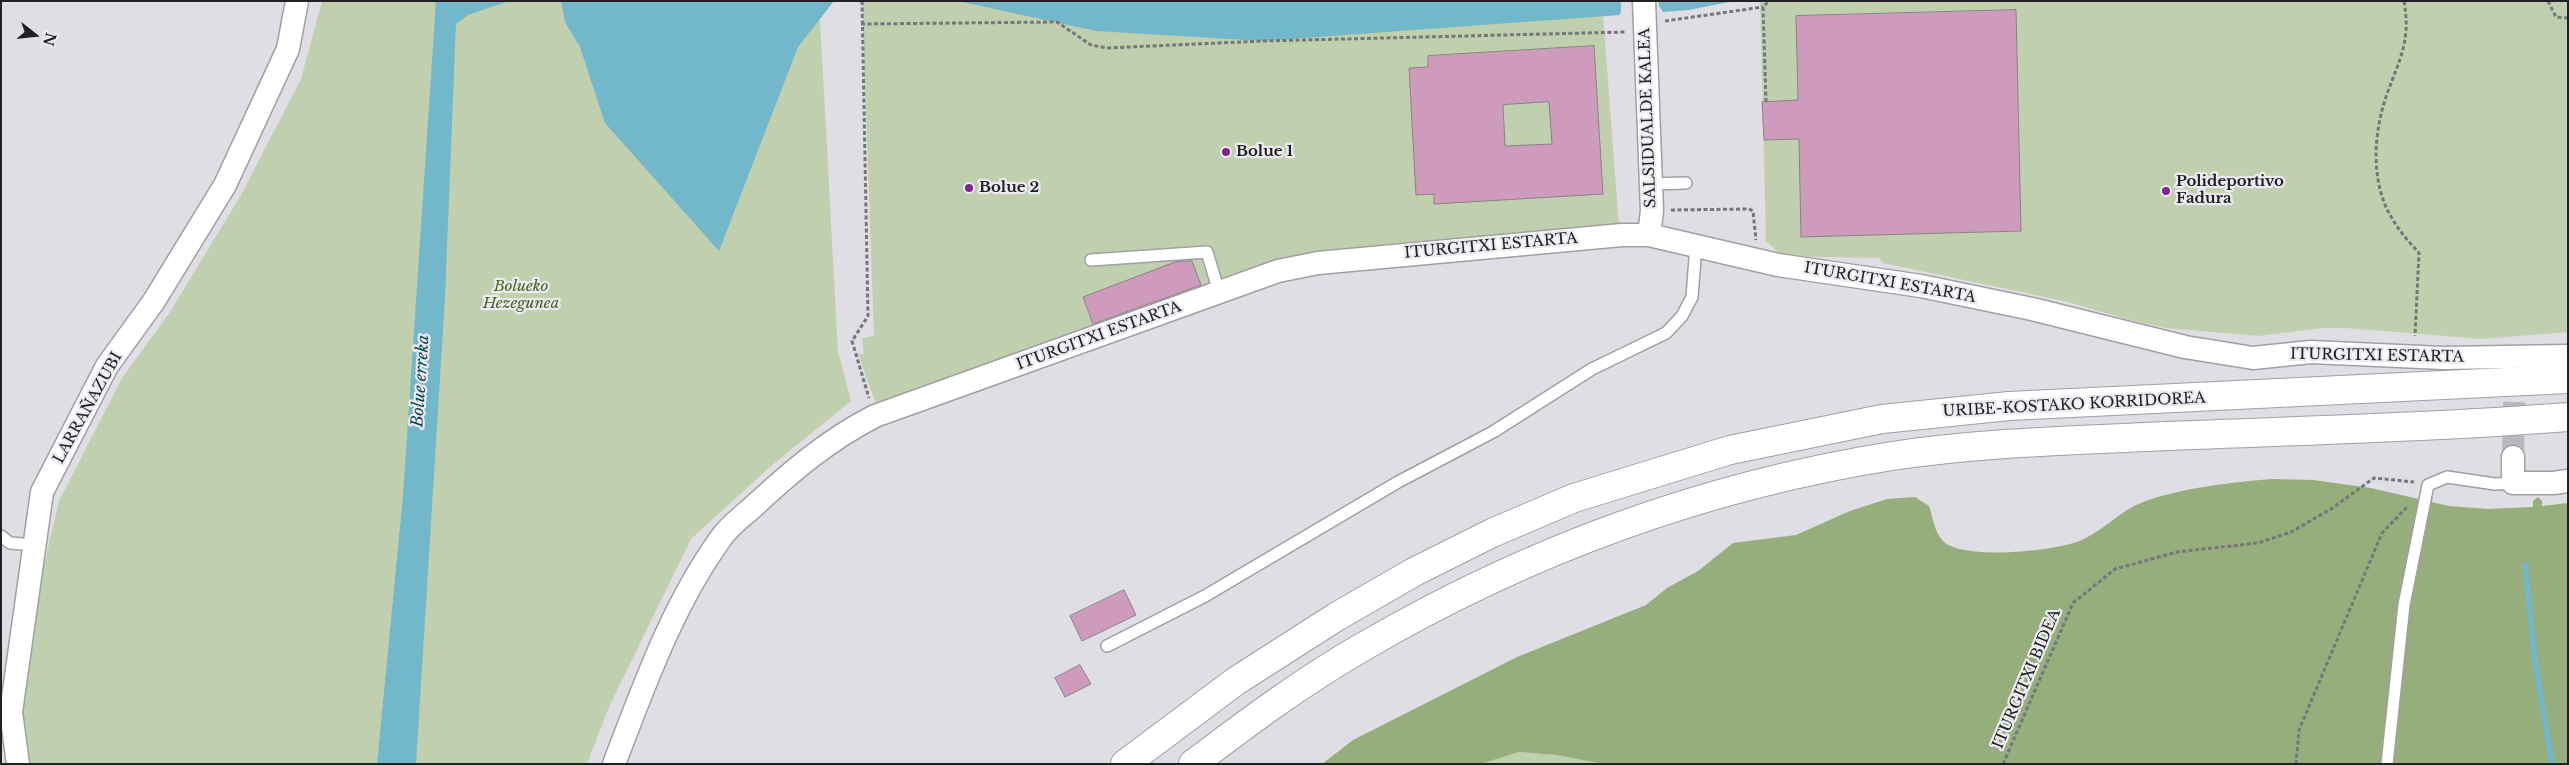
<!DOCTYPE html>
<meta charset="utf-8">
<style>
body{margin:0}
#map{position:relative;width:2569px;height:765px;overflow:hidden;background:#dedee4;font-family:"Libre Baskerville",serif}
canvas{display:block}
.frame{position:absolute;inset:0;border:2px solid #212123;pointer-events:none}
.north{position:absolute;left:10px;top:10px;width:50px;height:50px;-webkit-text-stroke:4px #ebebf1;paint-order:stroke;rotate:106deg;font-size:14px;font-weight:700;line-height:20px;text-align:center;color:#212123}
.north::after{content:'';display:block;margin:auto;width:18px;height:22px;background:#212123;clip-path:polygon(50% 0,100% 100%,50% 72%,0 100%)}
</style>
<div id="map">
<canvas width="2569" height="765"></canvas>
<div class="frame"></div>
<div class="north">N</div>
</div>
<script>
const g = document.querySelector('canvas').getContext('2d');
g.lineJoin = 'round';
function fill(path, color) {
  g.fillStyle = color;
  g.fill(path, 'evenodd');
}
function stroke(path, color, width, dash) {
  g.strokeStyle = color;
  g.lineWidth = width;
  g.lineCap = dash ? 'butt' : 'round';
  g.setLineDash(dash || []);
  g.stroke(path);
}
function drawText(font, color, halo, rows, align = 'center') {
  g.font = font + ' "Libre Baskerville",serif';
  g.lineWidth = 4.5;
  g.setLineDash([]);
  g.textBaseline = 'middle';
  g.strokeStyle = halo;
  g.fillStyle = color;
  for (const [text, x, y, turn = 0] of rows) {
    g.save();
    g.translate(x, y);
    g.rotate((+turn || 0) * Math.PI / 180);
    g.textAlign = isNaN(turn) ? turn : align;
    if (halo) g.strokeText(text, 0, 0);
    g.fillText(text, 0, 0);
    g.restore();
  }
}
const green = new Path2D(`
 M322,1H819L838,351L851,401L771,466L691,539L609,707L587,764H12L14,693L59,501L122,378L170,312L241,195L301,79Z
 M862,1H1602L1619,227L1314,257L1202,286L876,404L858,354H864L862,338L874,336Z
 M1760,1H2568V332L2482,339L2345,328H2323L2258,336L2166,328L2130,320L2064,301L1883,263L1879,258L1782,256L1766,241Z
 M1519,752L1557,755L1603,764H1481Z`);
const forest = new Path2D(`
 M2273,479L2313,480L2371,488L2449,506L2488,509L2533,507V501L2538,497L2542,501V506L2568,503V764H1603L1557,755L1519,752L1481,764H1322L1353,740L1517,657L1646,605L1667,588L1698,571L1733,543L1796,535L1850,511L1887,499L1915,497L1929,506C1933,517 1934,532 1943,541C1962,561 2058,551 2082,540C2104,530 2120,511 2143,502C2181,488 2233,482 2273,479Z`);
const water = new Path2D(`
 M436,1H509L468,15L456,24L445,298L416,764H377L403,496Z
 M561,1H834L798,47L719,251L605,123L580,47L565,22Z
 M958,1H1734L1689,10L1263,41L1096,31Z`);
const pier = new Path2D(`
 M1621,1H1659V6L1665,15L1617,18L1621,12Z`);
const stream = new Path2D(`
 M2525,565L2535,661L2552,764`);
const building = new Path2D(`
 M2016,10L2021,231L1801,237L1799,139L1764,140L1762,102L1798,100L1796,16Z
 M1594,46L1603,194L1434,204V194L1416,195L1409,68L1428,67V56ZM1549,102L1552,144L1505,146L1503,105Z
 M1192,261L1201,285L1093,324L1083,297L1175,262Z
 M1124,590L1136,615L1082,641L1070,616Z
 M1080,665L1091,684L1065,697L1055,678Z`);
const streetTunnel = new Path2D(`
 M2513,457L2515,366`);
const path = new Path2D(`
 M862,1L868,316L852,341L869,398
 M2404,1C2411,41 2400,58 2387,94C2373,133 2370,184 2393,220C2400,232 2410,243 2419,253L2415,336
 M2548,1L2556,17L2568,18
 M1665,21L1763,7
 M861,24L1057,22L1091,45L1107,48L1263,41L1625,32
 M1766,102L1763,7L1769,1
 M1671,210L1749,209L1753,211L1756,240
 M2003,764L2073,603L2115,569L2177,552L2258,543L2291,532L2331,509L2374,478L2414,482
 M2296,764L2299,730L2382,533L2407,507`);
const lane = new Path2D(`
 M1651,184L1686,183
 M1091,260L1207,252L1219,292
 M1,536L10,543L34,545
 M1107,646L1205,596L1398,482L1493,432L1592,369L1666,333L1682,316L1692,297L1696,245
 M2387,764L2404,605L2428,485L2447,477L2495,484L2513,483`);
const street = new Path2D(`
 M1644,1L1652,211L1649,235
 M2513,457V483H2553L2568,481
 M18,764L11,712L42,492L107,366L154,301L225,185L288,49L297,1
 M614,764C644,686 672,606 721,538C729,526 743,516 754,506C792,471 828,440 875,416L1278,271L1318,263L1622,235H1649L1778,265L1921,286L2032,309L2185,347L2253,358L2311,352L2443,358L2568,356`);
const highway = new Path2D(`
 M1125,764L1236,681L1336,617L1414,572L1492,533L1574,498L1730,450L1882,419L2009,406L2568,379
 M1193,764C1247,723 1302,682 1361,648C1525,552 1703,486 1892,456C1976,443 2061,441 2146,437C2286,431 2427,428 2568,417`);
const markers = [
 [1226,152,5,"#7f2592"],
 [969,188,5,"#7f2592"],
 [2166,191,5,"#7f2592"]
];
const streetNames = [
 ["SALSIDUALDE KALEA",1648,118,-92],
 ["ITURGITXI ESTARTA",1491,246,-5],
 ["ITURGITXI ESTARTA",1890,283,10],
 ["ITURGITXI ESTARTA",1099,336,-20],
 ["ITURGITXI ESTARTA",2377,356,1],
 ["URIBE-KOSTAKO KORRIDOREA",2074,405,-3],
 ["LARRAÑAZUBI",88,408,-61],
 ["ITURGITXI BIDEA",2027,679,-67]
];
const poiNames = [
 ["Bolue 1",1236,152],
 ["Polideportivo",2176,182],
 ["Fadura",2176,199],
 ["Bolue 2",979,188]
];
const parkNames = [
 ["Bolueko",521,287],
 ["Hezegunea",521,304]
];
const waterNames = [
 ["Bolue erreka",421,381,-86]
];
fill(green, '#c0d0ae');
fill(forest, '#96ae7b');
fill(water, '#73b7ca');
fill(pier, '#dedee4');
stroke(stream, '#73b7ca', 5.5);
fill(building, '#ce9bbc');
stroke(building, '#888386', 1);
stroke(streetTunnel, '#b8b8bd', 22, [22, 11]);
stroke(lane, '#9f9fa5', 14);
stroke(street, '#9f9fa5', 25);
stroke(highway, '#9f9fa5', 30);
stroke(path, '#76767a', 3, [4, 2.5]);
stroke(lane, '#fff', 11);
stroke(street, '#fff', 22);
stroke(highway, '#fff', 28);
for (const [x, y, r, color] of markers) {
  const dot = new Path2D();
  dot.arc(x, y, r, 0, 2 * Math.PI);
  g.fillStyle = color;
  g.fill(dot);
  stroke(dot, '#ebebf1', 2);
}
drawText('15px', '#212123', '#ebebf1', streetNames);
drawText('bold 15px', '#212123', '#ebebf1', poiNames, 'left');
drawText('italic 15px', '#466119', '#ebebf1', parkNames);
drawText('italic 16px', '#014351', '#ebebf1', waterNames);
</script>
